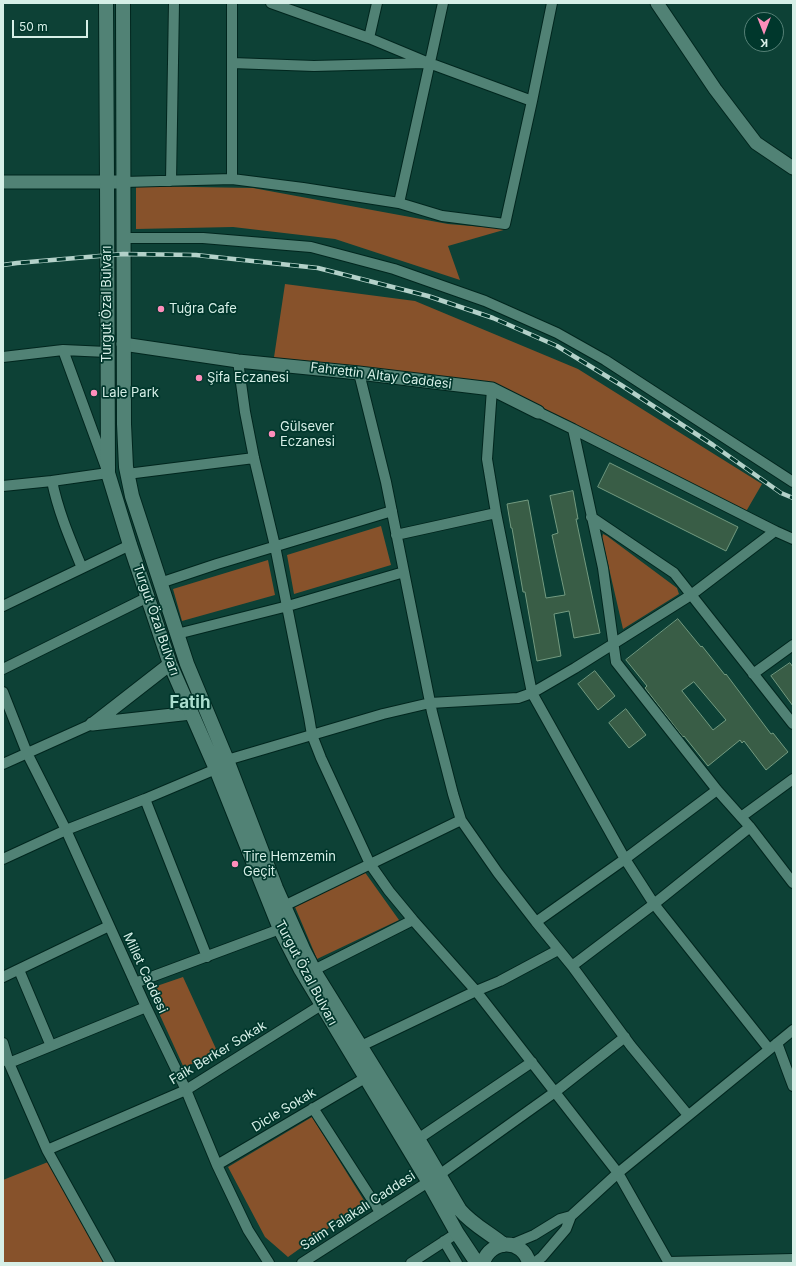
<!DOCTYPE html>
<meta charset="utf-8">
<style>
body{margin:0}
#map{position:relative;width:796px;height:1266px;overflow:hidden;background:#0d4136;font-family:Inter,sans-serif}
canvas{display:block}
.frame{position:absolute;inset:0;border:4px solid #d6efe7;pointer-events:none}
.north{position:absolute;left:744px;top:12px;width:40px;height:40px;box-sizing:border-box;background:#00372c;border:1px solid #568177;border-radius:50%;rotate:180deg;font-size:11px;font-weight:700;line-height:16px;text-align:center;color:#d6efe7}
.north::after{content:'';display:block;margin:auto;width:14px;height:18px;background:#fe8ebb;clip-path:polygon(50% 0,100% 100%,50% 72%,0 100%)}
.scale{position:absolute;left:12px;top:20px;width:76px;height:18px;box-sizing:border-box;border:2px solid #d6efe7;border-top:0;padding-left:5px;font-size:12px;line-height:14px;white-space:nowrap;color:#d6efe7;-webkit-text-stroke:3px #00372c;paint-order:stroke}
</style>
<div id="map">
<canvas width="796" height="1266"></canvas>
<div class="frame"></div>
<div class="north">K</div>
<div class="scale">50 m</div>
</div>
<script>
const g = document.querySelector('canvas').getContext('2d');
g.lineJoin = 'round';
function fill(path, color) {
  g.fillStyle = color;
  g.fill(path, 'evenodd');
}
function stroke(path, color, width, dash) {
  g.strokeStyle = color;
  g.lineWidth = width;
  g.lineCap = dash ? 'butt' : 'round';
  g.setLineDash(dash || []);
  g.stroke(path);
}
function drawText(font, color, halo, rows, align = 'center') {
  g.font = font + ' Inter,sans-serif';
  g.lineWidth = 3.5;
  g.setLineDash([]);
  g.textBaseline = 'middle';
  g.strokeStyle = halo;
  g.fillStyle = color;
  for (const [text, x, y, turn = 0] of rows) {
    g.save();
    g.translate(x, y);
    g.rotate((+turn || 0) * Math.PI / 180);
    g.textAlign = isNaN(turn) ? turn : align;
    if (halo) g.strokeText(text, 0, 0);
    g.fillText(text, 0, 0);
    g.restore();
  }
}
const green = new Path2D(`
 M136,186L253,188L448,224L507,229L448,246L460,280L335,239L233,227L136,229Z
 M285,284L415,301L578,369L762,484L744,515L492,389L273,364Z
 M381,526L391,565L294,594L287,555Z
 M603,534L607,536L677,588L679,594L623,629L602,538Z
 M268,560L275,595L182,621L173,589Z
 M364,871L399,920L317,959L295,907Z
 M183,977L217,1051L184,1068L148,989Z
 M312,1117L365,1202L288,1257L265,1237L228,1167Z
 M48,1162L104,1263H3V1180Z`);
const building = new Path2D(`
 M610,463L738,527L726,551L598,487Z
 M573,491L578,519H576L600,633L574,638L569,611L554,614L561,656L537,661L525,592H523L512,528H511L507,504L528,500L546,598L565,595L552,535L558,533L550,496Z
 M678,619L701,647L702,646L725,675L726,674L771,734L773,733L788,752L766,770L744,741L742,743L740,740L708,766L684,736L683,737L645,688L647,686L626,660ZM694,682L726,720L713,730L682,691Z
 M790,663L793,667V706L771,676Z
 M595,671L615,696L598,710L578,684Z
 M626,709L646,735L629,748L609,723Z`);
const minor = new Path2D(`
 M271,3L369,38L429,63L532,101
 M369,38L377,3
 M232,63L314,66L425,63
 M232,179V3
 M171,181L174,3
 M124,182L232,179L303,188L399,203L442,216L505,224L532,101L552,3
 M399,203L443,3
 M123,238H203L311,247L394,269L485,301L557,333L605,360L793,482
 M3,357L63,350L107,352
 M238,361L245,412L254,458L275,546L309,717L312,735L321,758L370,864L389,891L413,920L476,991L618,1173L669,1263
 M359,373L386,482L432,712L453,794L461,820L498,873L536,922L572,966L631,1046L688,1115
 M492,389L487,459L496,513L532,693L625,859L654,904L769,1049
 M538,412L573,429L603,568L616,662L717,790L750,827L793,883
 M127,474L254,458
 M52,481C58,511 70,539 82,568
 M3,486L52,481L108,473L63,350
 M591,517L674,573L793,724
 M775,531L793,539
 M396,535L496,513
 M160,583L217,564L392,511
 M3,606L130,545
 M177,634L288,606L404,572
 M3,669L148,597
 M753,674L793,645
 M3,692L27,753L66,830L146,1007L186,1090L217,1165L248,1230L269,1263
 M227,760L383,714L430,703L518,698L532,693L575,668L691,595L775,531L573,429
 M3,764L92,724
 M145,799L207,957
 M741,817L793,779
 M3,859L66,830L145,799L216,769
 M284,906L461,820
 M536,922L625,859L717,790
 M572,966L654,904L750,827
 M19,970L51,1046
 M314,970L413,920
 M3,977L109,926
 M135,983L280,929
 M3,1043L9,1063L47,1150L110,1263
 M777,1043L793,1086
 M361,1046L476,991L500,981L558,950
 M4,1059L9,1063L146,1007
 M313,1108L380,1212
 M418,1139L532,1062
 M47,1150L186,1090L326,1002
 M217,1165L365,1078
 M444,1241L457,1263
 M510,1245L534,1235L560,1219L571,1216
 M669,1262L793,1259
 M302,1263L439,1175L555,1092L625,1037
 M411,1263L457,1233
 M534,1263L542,1257L566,1229L571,1216L618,1173L793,1030`);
const tertiary = new Path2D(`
 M657,3L715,89L756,143L793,168
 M3,182H124
 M123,344L238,361L359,373L492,389L538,412
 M92,724L191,713
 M93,724L170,664`);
const secondary = new Path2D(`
 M106,3L107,182L108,473L130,545L170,664L216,769L280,929L301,970L322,1005L428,1181L457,1233L477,1263
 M123,3L124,424L126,467L132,496L187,664L227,760L276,888L304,951L317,976L418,1139L460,1210C473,1225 488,1232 504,1245
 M483,1263C490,1239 523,1238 529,1263`);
const rail = new Path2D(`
 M3,265L17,263L123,254L196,255L318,268L428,296L493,318L557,346L621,385L713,445L781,493L793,498`);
const markers = [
 [161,309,4,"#fe8ebb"],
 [199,378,4,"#fe8ebb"],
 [94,393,4,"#fe8ebb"],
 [272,434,4,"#fe8ebb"],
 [235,864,4,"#fe8ebb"]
];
const streetNames = [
 ["Turgut Özal Bulvarı",107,304,-90],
 ["Fahrettin Altay Caddesi",381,376,7],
 ["Turgut Özal Bulvarı",156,620,71],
 ["Millet Caddesi",145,973,65],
 ["Turgut Özal Bulvarı",306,973,62],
 ["Faik Berker Sokak",218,1053,-31],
 ["Dicle Sokak",284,1110,-31],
 ["Saim Falakalı Caddesi",358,1211,-33]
];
const poiNames = [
 ["Tuğra Cafe",169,309],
 ["Şifa Eczanesi",207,378],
 ["Lale Park",102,393],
 ["Gülsever",280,427],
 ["Eczanesi",280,442],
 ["Tire Hemzemin",243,857],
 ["Geçit",243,872]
];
const districtNames = [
 ["Fatih",190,703]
];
fill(green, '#87522b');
fill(building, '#395d46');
stroke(building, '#739a80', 1);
stroke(minor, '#00261e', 12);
stroke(tertiary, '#00261e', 15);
stroke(secondary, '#00261e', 16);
stroke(minor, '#518275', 10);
stroke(tertiary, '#518275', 13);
stroke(secondary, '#518275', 14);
stroke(rail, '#b3d1c9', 4.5);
stroke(rail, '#00372c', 3, [9]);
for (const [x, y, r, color] of markers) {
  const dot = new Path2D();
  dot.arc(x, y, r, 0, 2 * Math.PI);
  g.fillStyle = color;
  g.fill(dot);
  stroke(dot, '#00372c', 1.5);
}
drawText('13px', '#d6efe7', '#00372c', streetNames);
drawText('13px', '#d6efe7', '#00372c', poiNames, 'left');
drawText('bold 17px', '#abdecf', '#00372c', districtNames);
</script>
